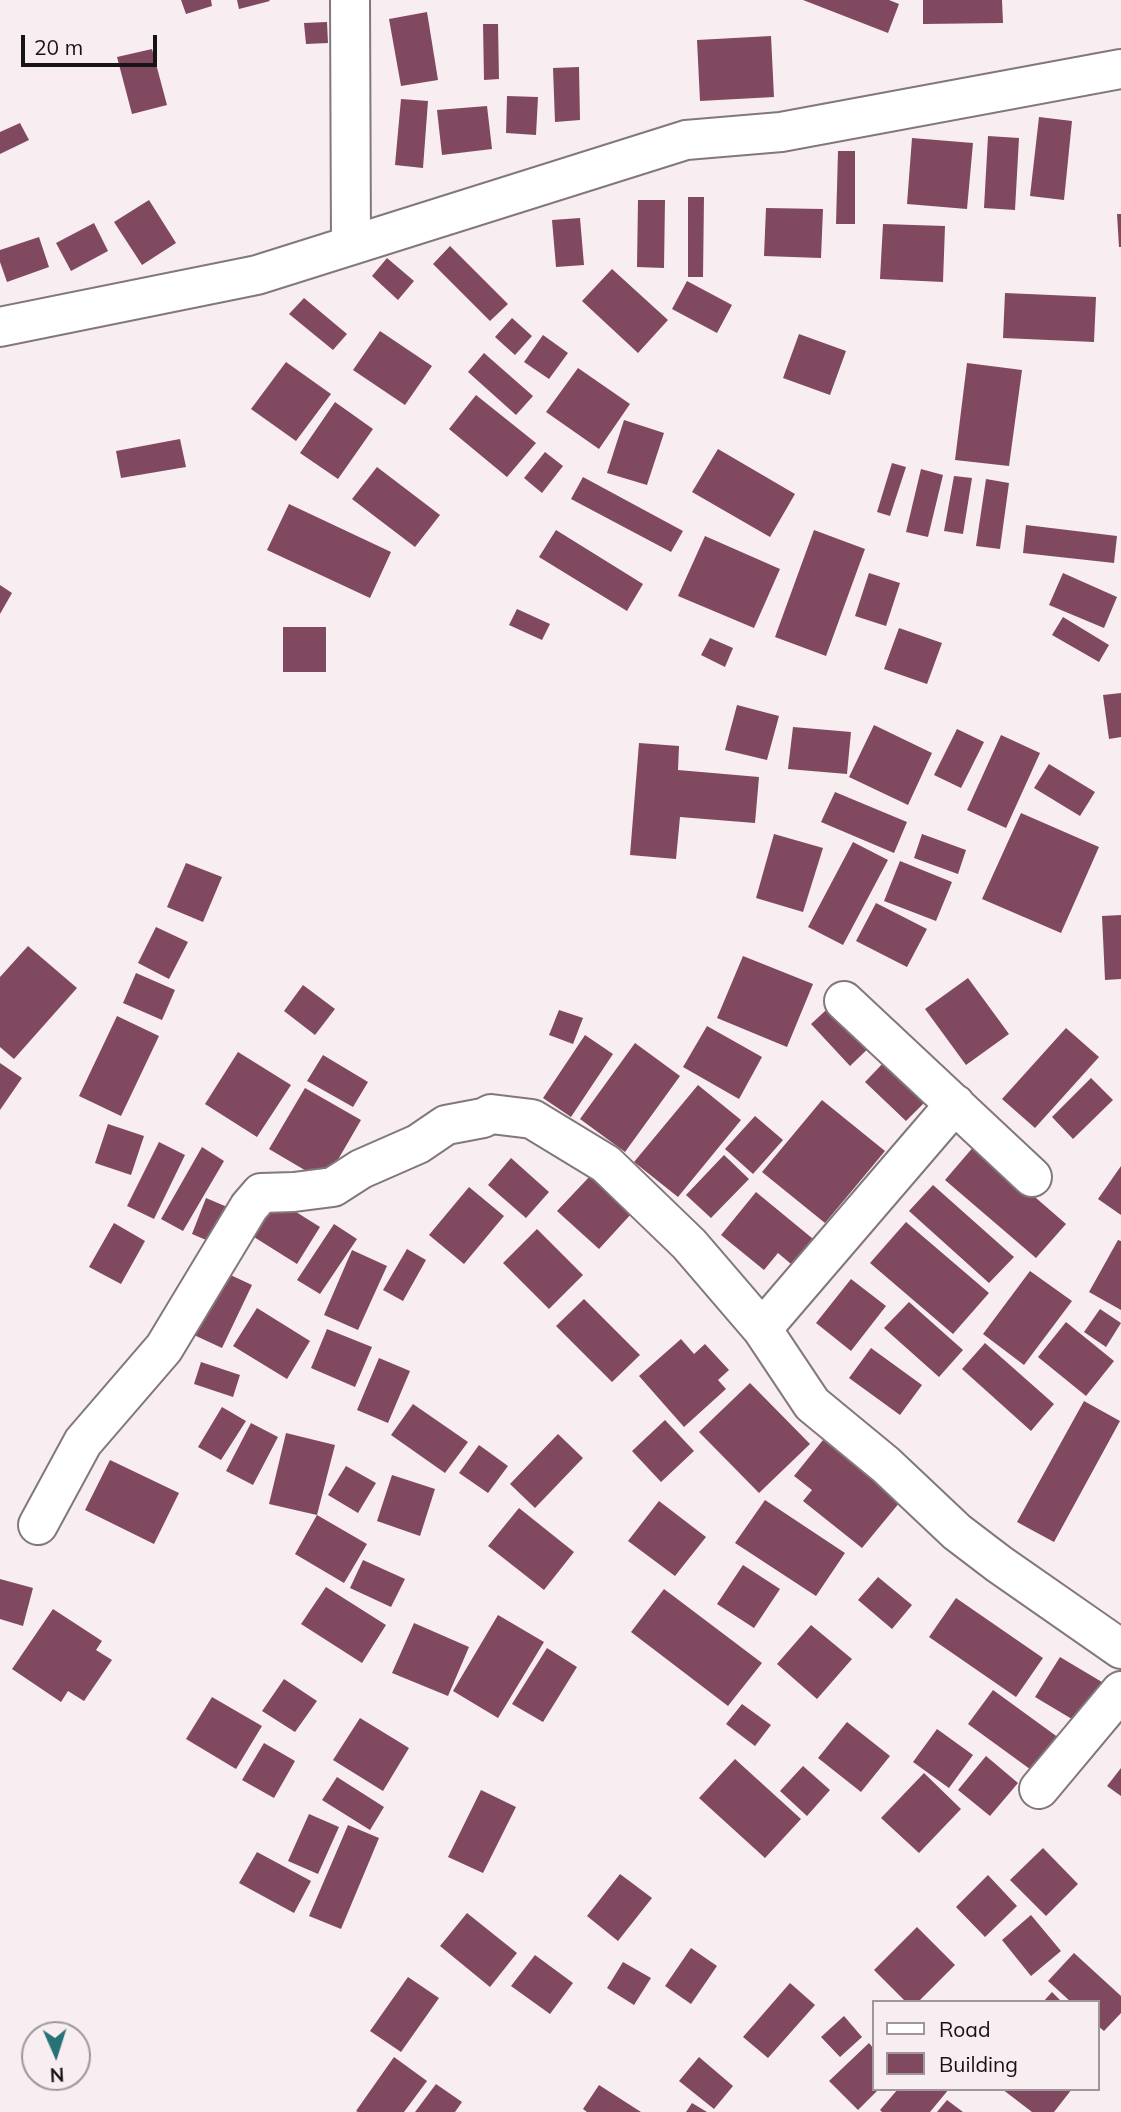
<!DOCTYPE html>
<style>
body{margin:0}
#map{position:relative;width:1121px;height:2112px;overflow:hidden;background:#f8edf0;font-family:Mulish,sans-serif}
canvas{display:block}
.legend{position:absolute;left:872px;top:2000px;width:228px;height:91px;box-sizing:border-box;background:#f8edf0;border:2px solid #9e9698;margin:0;padding:9px 12px;list-style:none;font-size:21px;color:#181415}
.legend li{display:flex;align-items:center;gap:14px;height:35px}
.legend b{width:35px;border:2px solid #9e9698}
.north{position:absolute;left:21px;top:2021px;width:70px;height:70px;box-sizing:border-box;background:#f8edf0;border:2px solid #9e9698;border-radius:50%;rotate:177deg;font-size:19px;font-weight:700;line-height:28px;text-align:center;color:#181415}
.north::after{content:'';display:block;margin:auto;width:24px;height:32px;background:#277277;clip-path:polygon(50% 0,100% 100%,50% 72%,0 100%)}
.scale{position:absolute;left:21px;top:35px;width:136px;height:32px;box-sizing:border-box;border:4px solid #181415;border-top:0;padding-left:9px;font-size:21px;line-height:24px;white-space:nowrap;color:#181415;-webkit-text-stroke:5px #f8edf0;paint-order:stroke}
</style>
<div id="map">
<canvas width="1121" height="2112"></canvas>
<ul class="legend">
<li><b style="height:9px;background:#fff"></b>Road</li>
<li><b style="height:19px;background:#81495f"></b>Building</li>
</ul>
<div class="north">N</div>
<div class="scale">20 m</div>
</div>
<script>
const g = document.querySelector('canvas').getContext('2d');
g.lineJoin = 'round';
function fill(path, color) {
  g.fillStyle = color;
  g.fill(path, 'evenodd');
}
function stroke(path, color, width, dash) {
  g.strokeStyle = color;
  g.lineWidth = width;
  g.lineCap = dash ? 'butt' : 'round';
  g.setLineDash(dash || []);
  g.stroke(path);
}
const building = new Path2D(`
 M181,0H211L212,6L186,14Z
 M237,0H269L270,1L239,9Z
 M803,0H889L899,4L888,33Z
 M923,0H1002L1003,23L923,24Z
 M427,12L438,80L401,86L389,19Z
 M327,22L328,43L306,44L304,23Z
 M483,24H498L499,79L484,80Z
 M771,36L774,97L700,101L697,40Z
 M152,49L167,105L132,114L117,57Z
 M579,67L580,120L555,122L553,68Z
 M507,96L538,97L536,135L506,133Z
 M401,99L428,101L423,168L395,165Z
 M487,106L492,149L442,155L437,110Z
 M1039,117L1072,121L1064,200L1030,196Z
 M20,123L29,140L0,154V132Z
 M988,136L1019,138L1015,210L984,208Z
 M912,138L973,143L967,209L907,204Z
 M838,151H855V224H836Z
 M688,197H704L703,277H688Z
 M149,200L176,243L142,265L114,222Z
 M638,200H665L664,268L637,267Z
 M766,208L823,209L821,258L764,256Z
 M1117,214H1121V247H1119Z
 M580,218L584,265L556,267L552,220Z
 M94,223L108,251L71,271L56,243Z
 M883,224L945,226L943,282L880,279Z
 M39,237L49,267L7,282L0,262V250Z
 M450,246L508,304L490,321L433,264Z
 M387,258L414,281L398,300L372,276Z
 M612,269L668,320L638,353L582,301Z
 M687,281L732,305L717,333L672,309Z
 M1005,293L1096,297L1094,342L1003,338Z
 M304,298L347,334L333,350L289,314Z
 M512,318L532,336L515,355L495,337Z
 M380,331L432,366L405,405L353,370Z
 M799,334L846,351L830,395L783,378Z
 M543,335L568,353L549,379L524,362Z
 M484,353L533,396L516,415L468,372Z
 M286,362L331,394L296,441L251,409Z
 M967,363L1022,370L1009,466L955,460Z
 M578,368L630,404L599,449L546,412Z
 M476,395L536,443L507,477L449,429Z
 M335,402L373,429L338,479L300,453Z
 M624,420L664,433L647,485L607,473Z
 M180,439L186,467L121,478L116,451Z
 M718,449L795,494L770,537L692,492Z
 M545,452L563,466L542,493L524,478Z
 M892,463L906,467L890,516L877,512Z
 M377,467L440,515L415,547L352,499Z
 M921,469L943,475L928,537L906,532Z
 M954,476L972,478L963,534L944,531Z
 M583,477L683,531L671,552L571,499Z
 M986,479L1009,483L1000,549L976,546Z
 M289,504L391,552L370,598L267,550Z
 M1026,525L1117,536L1114,563L1023,553Z
 M556,530L643,584L627,611L539,557Z
 M814,530L865,549L826,656L775,637Z
 M705,536L780,569L754,628L678,596Z
 M869,573L900,583L886,626L855,616Z
 M1063,573L1117,597L1104,628L1049,605Z
 M0,585L12,593L0,614Z
 M517,609L550,624L542,640L509,625Z
 M1063,617L1109,645L1099,662L1052,635Z
 M283,627H326V672H283Z
 M899,628L942,643L927,684L884,669Z
 M710,638L733,648L725,667L701,655Z
 M1121,693V737L1109,739L1103,695Z
 M737,705L779,716L767,760L725,750Z
 M874,725L932,753L908,805L849,777Z
 M793,727L851,732L847,774L788,769Z
 M957,729L984,742L961,788L934,775Z
 M1001,735L1040,753L1006,828L967,810Z
 M639,743L679,746L678,770L759,777L755,823L680,817L676,859L630,855Z
 M1049,764L1095,792L1080,816L1034,788Z
 M835,792L907,822L894,853L821,822Z
 M1021,813L1099,847L1061,933L982,899Z
 M774,834L823,848L803,912L756,898Z
 M922,834L966,850L958,874L914,858Z
 M853,842L888,860L843,945L808,927Z
 M900,861L952,882L936,921L884,901Z
 M186,863L222,877L203,922L167,907Z
 M876,903L927,929L907,967L856,941Z
 M1121,915V979L1105,980L1102,916Z
 M156,927L188,942L169,979L138,963Z
 M28,946L77,988L14,1059L0,1047V977Z
 M743,956L813,984L787,1047L717,1018Z
 M136,973L175,990L162,1020L123,1003Z
 M968,978L1009,1034L966,1065L925,1009Z
 M303,985L335,1009L315,1035L284,1011Z
 M837,1000L876,1041L850,1066L811,1024Z
 M559,1010L583,1018L573,1044L549,1035Z
 M117,1016L159,1036L121,1116L79,1096Z
 M707,1026L762,1057L739,1099L683,1067Z
 M1066,1028L1099,1057L1035,1128L1002,1099Z
 M585,1035L613,1054L571,1117L543,1098Z
 M635,1043L680,1076L625,1152L580,1119Z
 M238,1052L291,1085L257,1137L205,1104Z
 M323,1055L368,1082L353,1107L307,1081Z
 M887,1059L929,1098L906,1121L865,1082Z
 M0,1063L22,1078L0,1110Z
 M1091,1078L1113,1100L1073,1139L1052,1117Z
 M698,1085L741,1120L678,1197L634,1162Z
 M305,1088L361,1120L325,1182L269,1149Z
 M822,1100L885,1151L825,1223L762,1172Z
 M755,1116L783,1140L753,1174L725,1149Z
 M108,1124L144,1136L131,1175L95,1163Z
 M159,1142L185,1155L154,1219L127,1206Z
 M975,1145L1066,1224L1036,1258L945,1180Z
 M202,1147L224,1161L183,1231L161,1219Z
 M724,1155L749,1179L711,1218L686,1195Z
 M511,1158L549,1192L526,1218L488,1185Z
 M1121,1166V1215L1098,1199Z
 M591,1175L632,1213L599,1249L557,1211Z
 M933,1185L1014,1257L989,1283L909,1211Z
 M469,1187L504,1216L464,1264L429,1235Z
 M756,1192L818,1243L797,1269L778,1253L764,1270L721,1235Z
 M269,1195L320,1227L297,1264L246,1232Z
 M206,1198L232,1209L218,1245L192,1234Z
 M906,1222L989,1293L953,1334L870,1263Z
 M114,1223L145,1241L121,1284L89,1267Z
 M334,1224L357,1239L320,1294L297,1280Z
 M537,1229L583,1275L549,1309L503,1263Z
 M1118,1240L1121,1241V1310L1089,1292Z
 M407,1249L426,1260L403,1301L383,1290Z
 M352,1250L387,1266L358,1330L324,1315Z
 M1030,1271L1072,1301L1024,1365L983,1334Z
 M224,1272L252,1285L222,1348L194,1335Z
 M851,1279L886,1306L851,1351L816,1323Z
 M584,1299L640,1355L612,1382L556,1326Z
 M909,1302L963,1350L939,1377L884,1328Z
 M257,1308L310,1341L287,1379L233,1346Z
 M1100,1309L1121,1323L1106,1347L1084,1332Z
 M1066,1322L1114,1361L1086,1396L1038,1357Z
 M327,1329L372,1347L355,1387L311,1368Z
 M681,1339L694,1354L705,1344L729,1370L718,1380L726,1389L684,1427L639,1376Z
 M985,1343L1054,1404L1031,1431L962,1369Z
 M871,1348L922,1385L900,1415L849,1378Z
 M379,1358L410,1371L388,1423L357,1410Z
 M201,1362L240,1375L233,1397L194,1384Z
 M750,1383L810,1444L759,1493L699,1432Z
 M1084,1401L1120,1421L1054,1542L1017,1522Z
 M413,1404L468,1442L445,1473L391,1435Z
 M222,1407L246,1421L221,1460L198,1447Z
 M665,1420L694,1451L661,1482L632,1451Z
 M251,1423L278,1437L253,1485L226,1471Z
 M286,1433L335,1445L317,1515L269,1504Z
 M558,1434L583,1458L535,1508L510,1484Z
 M823,1440L900,1502L862,1548L803,1501L812,1490L794,1476Z
 M479,1445L508,1466L488,1493L459,1473Z
 M110,1460L179,1493L154,1544L85,1510Z
 M346,1466L376,1483L358,1513L328,1495Z
 M392,1475L435,1489L420,1536L377,1521Z
 M765,1500L845,1553L816,1596L735,1543Z
 M659,1501L706,1537L675,1576L628,1541Z
 M519,1508L574,1552L544,1590L488,1546Z
 M317,1515L367,1544L344,1583L295,1554Z
 M363,1560L405,1579L391,1607L350,1588Z
 M743,1565L780,1589L754,1628L717,1604Z
 M878,1577L912,1605L892,1629L858,1600Z
 M0,1579L33,1588L23,1626L0,1619Z
 M326,1587L386,1625L362,1663L301,1624Z
 M664,1589L762,1663L728,1706L631,1632Z
 M956,1598L1043,1658L1016,1697L929,1637Z
 M53,1609L102,1641L96,1650L112,1660L84,1701L68,1691L61,1702L12,1669Z
 M498,1615L544,1642L498,1718L453,1691Z
 M414,1623L469,1647L448,1696L392,1673Z
 M811,1625L852,1659L817,1699L777,1664Z
 M547,1648L577,1667L543,1722L512,1704Z
 M1060,1657L1117,1691L1092,1731L1035,1697Z
 M284,1679L317,1701L295,1732L262,1711Z
 M993,1690L1059,1738L1034,1772L968,1724Z
 M212,1697L262,1726L236,1769L186,1739Z
 M742,1704L771,1725L755,1746L726,1724Z
 M360,1718L409,1748L383,1791L333,1760Z
 M847,1722L890,1756L861,1792L818,1758Z
 M937,1729L973,1755L949,1788L913,1762Z
 M264,1743L295,1761L274,1798L242,1780Z
 M986,1756L1018,1783L990,1816L958,1790Z
 M735,1759L801,1819L765,1858L699,1798Z
 M803,1766L830,1790L807,1816L780,1791Z
 M1121,1768V1796L1107,1786Z
 M924,1773L961,1809L919,1853L881,1818Z
 M337,1777L384,1807L370,1830L322,1800Z
 M481,1790L516,1807L483,1873L448,1857Z
 M309,1814L339,1827L318,1874L288,1861Z
 M348,1825L379,1838L341,1929L309,1916Z
 M1043,1848L1078,1884L1046,1916L1010,1880Z
 M257,1852L311,1881L294,1913L239,1883Z
 M620,1874L652,1898L618,1941L587,1916Z
 M988,1875L1017,1906L985,1937L956,1907Z
 M467,1913L517,1953L490,1987L440,1946Z
 M1031,1915L1061,1951L1031,1976L1002,1940Z
 M917,1927L955,1965L918,2002H906L874,1970Z
 M691,1948L717,1966L691,2004L665,1986Z
 M1074,1953L1121,1996V2013L1104,2031L1098,2026V2002H1071L1048,1981Z
 M535,1955L573,1983L550,2014L511,1986Z
 M623,1962L651,1978L634,2005L607,1988Z
 M408,1977L439,1998L401,2052L370,2031Z
 M790,1983L815,2005L768,2058L743,2037Z
 M1052,1992L1062,2002H1043Z
 M844,2016L862,2037L840,2057L821,2037Z
 M869,2043L874,2049V2089H879L858,2110L829,2081Z
 M394,2057L427,2081L404,2112H358L356,2111Z
 M699,2057L733,2086L714,2109L679,2081Z
 M436,2084L462,2102L455,2112H415Z
 M599,2085L641,2112H587L583,2109Z
 M898,2089H949L930,2112H882L880,2110Z
 M1002,2089H1072L1054,2112H1032Z
 M947,2100L963,2112H937Z
 M692,2103L707,2112H686Z`);
const minor = new Path2D(`
 M350,0L351,245
 M0,327L257,275L686,140L781,132L1121,69
 M844,1001L1032,1177
 M762,1329L955,1104
 M38,1525L83,1442L164,1348L249,1207L261,1193L294,1192L333,1187L361,1169L418,1144L446,1125L483,1118L491,1114L532,1119L606,1164L689,1244L762,1329L812,1404L886,1465L957,1532L999,1564L1121,1649
 M1039,1789L1121,1691`);
fill(building, '#81495f');
stroke(minor, '#82787b', 42);
stroke(minor, '#fff', 38);
</script>
